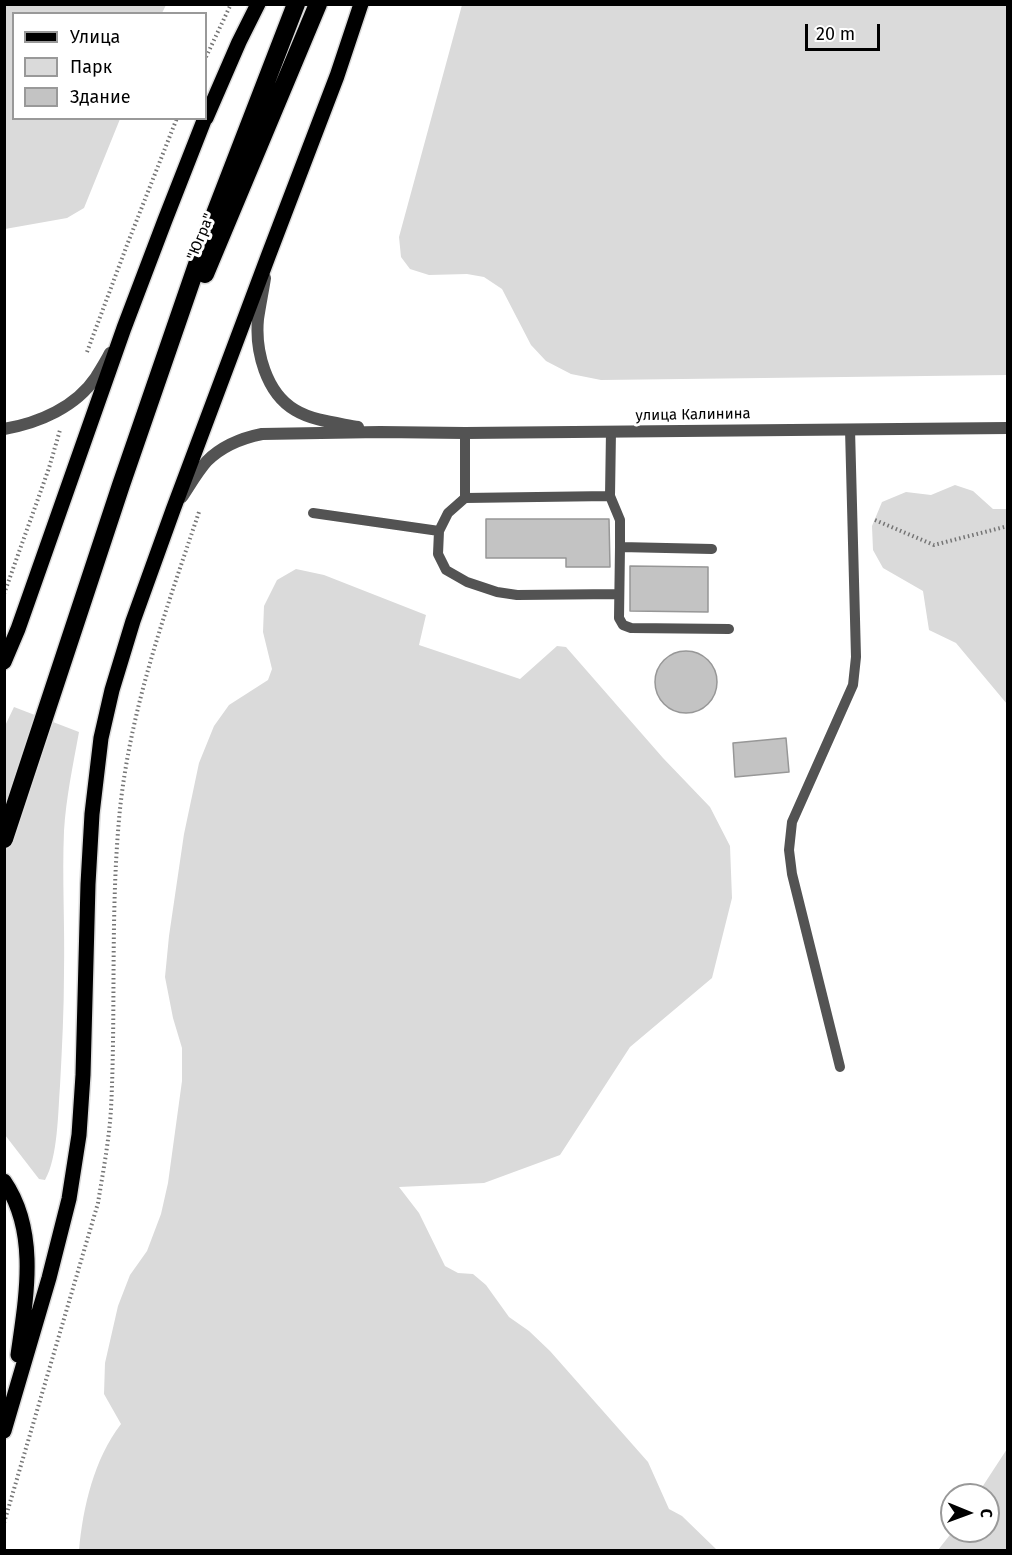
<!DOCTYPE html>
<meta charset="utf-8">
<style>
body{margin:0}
#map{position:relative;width:1012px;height:1555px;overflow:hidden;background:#fff;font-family:"Fira Sans",sans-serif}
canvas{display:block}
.frame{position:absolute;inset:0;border:6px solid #000;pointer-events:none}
.legend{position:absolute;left:12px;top:12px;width:195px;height:108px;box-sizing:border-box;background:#fff;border:2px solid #999;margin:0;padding:8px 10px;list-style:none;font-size:18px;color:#000}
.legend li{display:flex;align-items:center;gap:12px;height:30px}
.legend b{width:30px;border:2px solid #999}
.north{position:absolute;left:940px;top:1483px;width:60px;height:60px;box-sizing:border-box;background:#fff;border:2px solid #999;border-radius:50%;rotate:91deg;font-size:16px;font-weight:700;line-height:24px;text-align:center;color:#000}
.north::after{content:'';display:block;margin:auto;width:21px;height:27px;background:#000;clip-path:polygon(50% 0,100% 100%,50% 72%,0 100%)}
.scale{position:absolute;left:805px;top:24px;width:75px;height:27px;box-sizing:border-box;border:3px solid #000;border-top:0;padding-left:8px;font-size:18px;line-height:21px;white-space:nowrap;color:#000;-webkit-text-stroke:4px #fff;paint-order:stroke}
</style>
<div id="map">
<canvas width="1012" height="1555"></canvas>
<div class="frame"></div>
<ul class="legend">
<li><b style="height:8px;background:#000"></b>Улица</li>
<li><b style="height:16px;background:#dadada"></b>Парк</li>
<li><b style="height:16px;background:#c3c3c3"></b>Здание</li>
</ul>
<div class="north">С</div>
<div class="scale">20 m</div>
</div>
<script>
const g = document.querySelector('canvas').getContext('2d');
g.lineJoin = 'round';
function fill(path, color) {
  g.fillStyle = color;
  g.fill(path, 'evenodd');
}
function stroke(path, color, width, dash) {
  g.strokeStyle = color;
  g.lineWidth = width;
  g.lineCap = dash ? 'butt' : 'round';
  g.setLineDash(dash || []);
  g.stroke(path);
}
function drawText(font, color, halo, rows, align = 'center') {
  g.font = font + ' "Fira Sans",sans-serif';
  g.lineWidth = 6;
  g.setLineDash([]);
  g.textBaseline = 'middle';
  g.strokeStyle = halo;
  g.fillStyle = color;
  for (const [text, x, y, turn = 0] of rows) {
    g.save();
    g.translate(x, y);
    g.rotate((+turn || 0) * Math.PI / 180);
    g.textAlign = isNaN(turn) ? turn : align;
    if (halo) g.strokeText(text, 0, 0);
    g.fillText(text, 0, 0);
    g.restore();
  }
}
const green = new Path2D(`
 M5,4L166,5L162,13L14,14V118L120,119L84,208L67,218L5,229Z
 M462,5H1007V375L601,380L571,374L546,361L531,345L502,289L484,277L467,274L429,275L410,269L401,257L399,237Z
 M955,485L973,491L993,509H1007V704L956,643L929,630L923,591L883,568L873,550L872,526L882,502L906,492L931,495Z
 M296,569L324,575L426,615L419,645L520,679L557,646L566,647L663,758L710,807L730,846L732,898L712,978L630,1047L560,1155L484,1183L399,1187L419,1213L445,1266L458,1273L473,1274L486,1285L509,1317L529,1331L550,1351L648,1462L669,1509L682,1516L717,1550H79C83,1507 94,1459 121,1424L104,1394L105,1363L118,1306L130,1275L147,1251L161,1214L168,1183L182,1081V1048L173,1018L165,977L169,936L184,834L199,763L214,726L229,705L268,680L272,669L263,632L264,606L277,580Z
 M14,707L79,732C73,765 66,798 64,831C62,878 65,925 64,972C64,1010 62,1048 60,1086C58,1111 58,1158 45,1180L39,1179L5,1135L4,728Z
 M1007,1449V1550H938L953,1531H988V1495H977Z`);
const building = new Path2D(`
 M486,519H609L610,567H566V558H486Z
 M630,566L708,567V612L630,611Z
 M655 682a31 31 0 1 1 62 0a31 31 0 1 1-62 0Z
 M786,738L789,772L735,777L733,743Z`);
const path = new Path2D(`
 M206,57L231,4
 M87,352L127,245L177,118
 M875,520L934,545L1008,526
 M4,594L49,468L60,430
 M4,1523L98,1203C103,1172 109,1141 111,1109C116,1009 110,909 120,809C131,706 166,610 199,512`);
const lane = new Path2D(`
 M611,431L610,496L620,520V547L712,549
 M465,498V433
 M313,513L439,531L448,513L465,498L610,496
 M439,531L438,554L446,570L467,582L497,592L517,595L619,594
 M620,547L619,618L623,625L631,628L729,629
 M840,1067L792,874L789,850L792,822L853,685L856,657L850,429`);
const street = new Path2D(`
 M265,278C263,291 260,305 258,319C255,351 266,393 295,410C313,421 338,423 358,427
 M4,429C39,423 76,407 96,377C101,369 106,361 110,353
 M182,497C190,485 198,471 207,461C222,446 242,438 262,434L380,432L465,433L1008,428`);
const primary = new Path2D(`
 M206,118L239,42L258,4
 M4,662L18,629L124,328L165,220L205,118
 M4,1181C39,1232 26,1298 18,1355
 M4,1431L49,1278L69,1199L79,1135L83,1075L88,884L92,814L101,738L112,690L133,621L173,510L269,254L337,76L361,4`);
const highway = new Path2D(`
 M205,274L318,4
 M4,839L121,485L211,224L296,4`);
const streetNames = [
 ["\"Югра\"",201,237,-68],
 ["улица Калинина",693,415,-1]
];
fill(green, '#dadada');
fill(building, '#c3c3c3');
stroke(building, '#979797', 1.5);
stroke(primary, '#dbdbdb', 18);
stroke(highway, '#dbdbdb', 21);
stroke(path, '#757575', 4, [1.5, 3]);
stroke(lane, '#535353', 10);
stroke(street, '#535353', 12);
stroke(primary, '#000', 15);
stroke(highway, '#000', 18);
drawText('15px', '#000', '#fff', streetNames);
</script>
